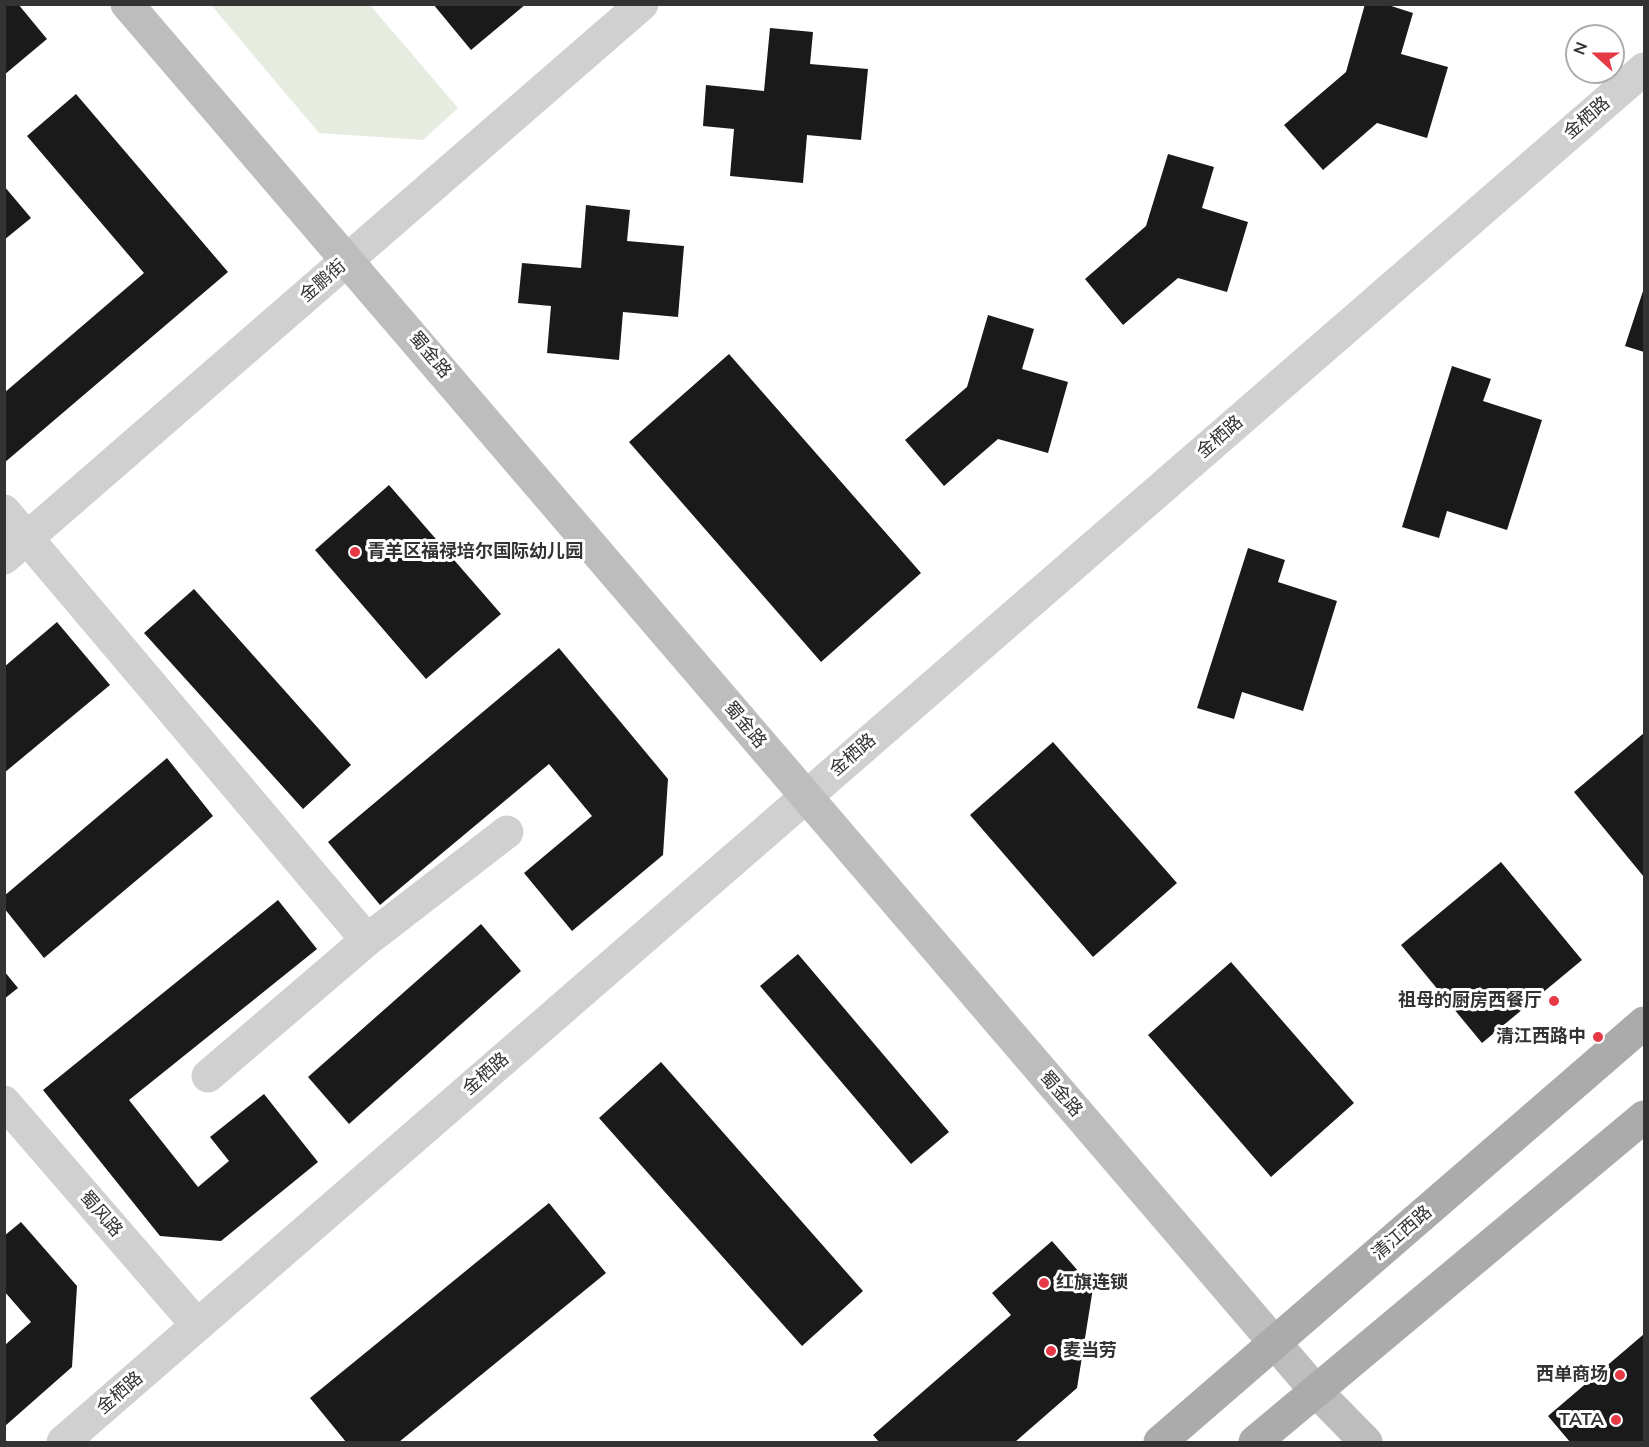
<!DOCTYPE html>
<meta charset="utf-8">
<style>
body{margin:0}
#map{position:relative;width:1649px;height:1447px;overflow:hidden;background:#fff;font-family:Mulish,sans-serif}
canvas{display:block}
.frame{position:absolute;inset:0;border:6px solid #333;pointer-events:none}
.north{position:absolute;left:1565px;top:24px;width:60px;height:60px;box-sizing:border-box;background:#fff;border:2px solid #adadad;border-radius:50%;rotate:291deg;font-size:16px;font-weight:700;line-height:24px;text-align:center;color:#333}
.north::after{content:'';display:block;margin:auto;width:21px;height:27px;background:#e63946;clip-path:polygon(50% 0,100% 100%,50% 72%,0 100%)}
</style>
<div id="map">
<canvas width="1649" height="1447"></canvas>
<div class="frame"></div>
<div class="north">N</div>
</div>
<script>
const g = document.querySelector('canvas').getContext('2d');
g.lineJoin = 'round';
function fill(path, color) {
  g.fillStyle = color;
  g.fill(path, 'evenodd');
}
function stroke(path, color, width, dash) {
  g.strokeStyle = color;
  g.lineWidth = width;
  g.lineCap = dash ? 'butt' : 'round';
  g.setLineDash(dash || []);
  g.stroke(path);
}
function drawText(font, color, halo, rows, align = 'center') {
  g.font = font + ' Mulish,"Noto Sans SC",sans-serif';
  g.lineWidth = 6;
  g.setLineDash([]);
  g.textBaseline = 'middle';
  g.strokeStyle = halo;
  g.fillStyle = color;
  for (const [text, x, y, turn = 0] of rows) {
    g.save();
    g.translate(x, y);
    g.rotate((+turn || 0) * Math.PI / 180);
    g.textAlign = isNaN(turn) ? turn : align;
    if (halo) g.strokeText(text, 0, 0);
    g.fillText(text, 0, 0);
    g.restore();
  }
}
const green = new Path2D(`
 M211,5H370L458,108L423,140L319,133Z`);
const building = new Path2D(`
 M4,4H18L47,39L4,75Z
 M433,4H526L471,50Z
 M1365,4H1385L1413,13L1401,54L1448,67L1427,138L1377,123L1323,170L1284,125L1346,72Z
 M770,28L813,32L810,64L868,69L861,140L807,135L803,183L730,176L734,129L703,126L706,85L764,91Z
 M76,94L228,272L4,463V393L144,273L27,136Z
 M1168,154L1214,167L1202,208L1248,222L1227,292L1178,278L1123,325L1085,279L1146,226Z
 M4,186L31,218L4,240Z
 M586,205L630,210L627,241L684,246L678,317L623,312L619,360L547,353L551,306L518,303L522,263L581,268Z
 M1644,288V352L1625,346Z
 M988,315L1034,329L1022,369L1068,382L1048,453L998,439L944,486L905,440L967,387Z
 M729,354L921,573L821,662L629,442Z
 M1452,366L1491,379L1483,401L1542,420L1507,530L1447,511L1439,538L1402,527Z
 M389,485L501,614L426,679L315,550Z
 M1248,548L1285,560L1278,582L1337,601L1303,711L1242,692L1234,719L1197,708Z
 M194,589L351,765L303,809L144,633Z
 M57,622L110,685L4,773V667Z
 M559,648L668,779L663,855L572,931L524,873L592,816L549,764L380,905L328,842Z
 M1644,733V877L1574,792Z
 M1053,742L1177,883L1093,957L970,815Z
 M167,758L213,816L44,958L4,908V896Z
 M1501,862L1582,960L1482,1043L1401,945Z
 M278,900L317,949L129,1100L198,1187L229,1161L210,1137L264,1094L318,1162L221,1241L160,1236L43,1090Z
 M481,924L521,971L349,1124L308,1077Z
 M798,954L949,1132L911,1164L760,986Z
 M1231,962L1354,1103L1271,1177L1148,1035Z
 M4,971L18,988L4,999Z
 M661,1062L863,1291L802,1346L599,1118Z
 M549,1203L606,1273L399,1442H346L310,1398Z
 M21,1222L77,1286L72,1367L5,1426V1345L31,1322L4,1291V1236Z
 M1052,1241L1093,1288L1077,1388L1015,1442H879L873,1435L1011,1315L992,1293Z
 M1644,1334V1442H1570L1548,1416Z`);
const street = new Path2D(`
 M4,511L367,940
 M4,558L642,4
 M208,1076L367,940L507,832
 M4,1102L197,1325
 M63,1442L1644,69`);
const secondary = new Path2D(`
 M127,4L1316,1391L1366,1442`);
const primary = new Path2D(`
 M1160,1442L1644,1023
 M1255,1442L1644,1117`);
const markers = [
 [355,552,6,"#e63946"],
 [1554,1001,6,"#e63946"],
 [1598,1037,6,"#e63946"],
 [1044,1283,6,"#e63946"],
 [1051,1351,6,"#e63946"],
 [1620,1375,6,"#e63946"],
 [1616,1420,6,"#e63946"]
];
const streetNames = [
 ["金栖路",1587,118,-41],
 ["金鹏街",323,281,-41],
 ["蜀金路",430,355,50],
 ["金栖路",1220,437,-41],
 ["蜀金路",745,725,50],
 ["金栖路",853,755,-41],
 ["金栖路",486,1074,-41],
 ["蜀金路",1061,1094,49],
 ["蜀风路",101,1214,49],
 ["清江西路",1402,1233,-41],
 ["金栖路",120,1393,-41]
];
const poiNames = [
 ["青羊区福禄培尔国际幼儿园",367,552,"left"],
 ["祖母的厨房西餐厅",1542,1001],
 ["清江西路中",1586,1037],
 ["红旗连锁",1056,1283,"left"],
 ["麦当劳",1063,1351,"left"],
 ["西单商场",1608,1375],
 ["TATA",1604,1420]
];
fill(green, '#e6ecdf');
fill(building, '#1a1a1a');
stroke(street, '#d0d0d0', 33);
stroke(secondary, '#bdbdbd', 33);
stroke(primary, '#ababab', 33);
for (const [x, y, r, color] of markers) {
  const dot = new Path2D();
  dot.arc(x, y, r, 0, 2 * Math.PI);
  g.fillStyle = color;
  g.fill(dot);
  stroke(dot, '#fff', 2);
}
drawText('18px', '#333', '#fff', streetNames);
drawText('bold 18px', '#333', '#fff', poiNames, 'right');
</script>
